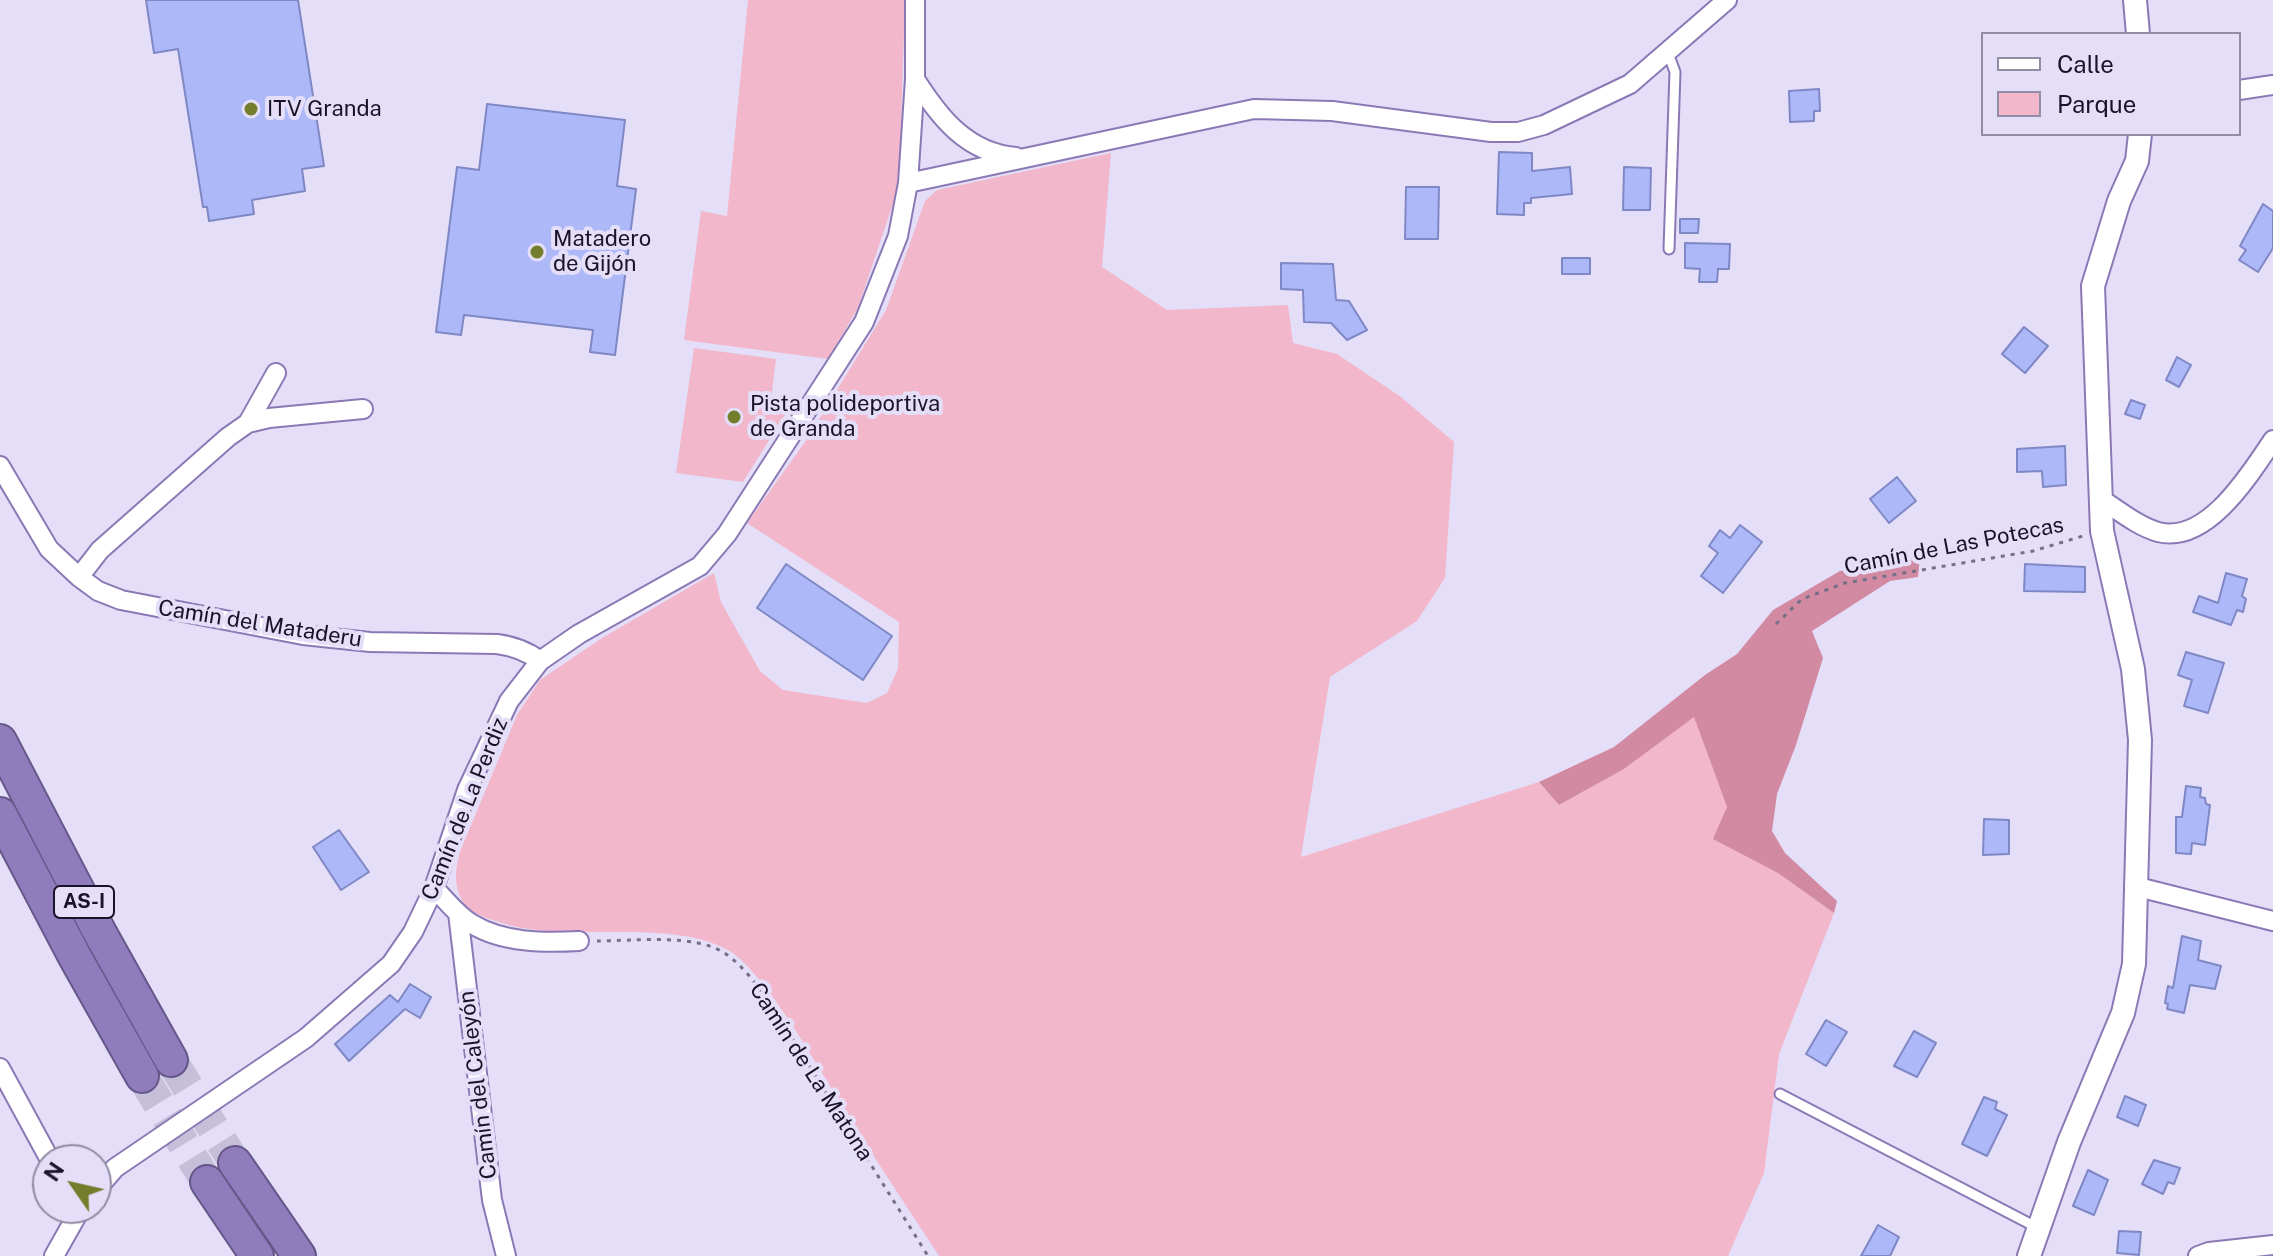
<!DOCTYPE html>
<meta charset="utf-8">
<style>
body{margin:0}
#map{position:relative;width:2273px;height:1256px;overflow:hidden;background:#e4def8;font-family:"Public Sans",sans-serif}
canvas{display:block}
.legend{position:absolute;left:1981px;top:32px;width:260px;height:104px;box-sizing:border-box;background:#e4def8;border:2px solid #938ca5;margin:0;padding:10px 14px;list-style:none;font-size:24px;color:#191229}
.legend li{display:flex;align-items:center;gap:16px;height:40px}
.legend b{width:40px;border:2px solid #938ca5}
.north{position:absolute;left:32px;top:1144px;width:80px;height:80px;box-sizing:border-box;background:#e4def8;border:2px solid #938ca5;border-radius:50%;rotate:304deg;font-size:22px;font-weight:700;line-height:32px;text-align:center;color:#191229}
.north::after{content:'';display:block;margin:auto;width:28px;height:36px;background:#727e2b;clip-path:polygon(50% 0,100% 100%,50% 72%,0 100%)}
</style>
<div id="map">
<canvas width="2273" height="1256"></canvas>
<ul class="legend">
<li><b style="height:10px;background:#fff"></b>Calle</li>
<li><b style="height:22px;background:#f2b7cb"></b>Parque</li>
</ul>
<div class="north">N</div>
</div>
<script>
const g = document.querySelector('canvas').getContext('2d');
g.lineJoin = 'round';
function fill(path, color) {
  g.fillStyle = color;
  g.fill(path, 'evenodd');
}
function stroke(path, color, width, dash) {
  g.strokeStyle = color;
  g.lineWidth = width;
  g.lineCap = dash ? 'butt' : 'round';
  g.setLineDash(dash || []);
  g.stroke(path);
}
function drawText(font, color, halo, rows, align = 'center') {
  g.font = font + ' "Public Sans",sans-serif';
  g.lineWidth = 8;
  g.setLineDash([]);
  g.textBaseline = 'middle';
  g.strokeStyle = halo;
  g.fillStyle = color;
  for (const [text, x, y, turn = 0] of rows) {
    g.save();
    g.translate(x, y);
    g.rotate((+turn || 0) * Math.PI / 180);
    g.textAlign = isNaN(turn) ? turn : align;
    if (halo) g.strokeText(text, 0, 0);
    g.fillText(text, 0, 0);
    g.restore();
  }
}
const green = new Path2D(`
 M748,0H905L899,186L858,308L828,359L684,340L701,211L727,216Z
 M1111,153L1102,267L1167,310L1288,305L1293,343L1337,354L1401,397L1454,442L1445,578L1417,621L1330,677L1301,857L1539,782L1559,805L1624,769L1694,716L1727,807L1778,873L1834,913L1779,1054L1764,1173L1728,1256H939C909,1210 879,1165 850,1119C825,1079 764,968 726,949C666,918 571,943 505,924C493,920 481,917 471,910C452,895 454,870 461,849L517,715L540,680L602,638L714,573L721,602L760,671L783,690L867,703L887,693L898,669L899,622L747,523L805,442L886,310L925,201L937,190Z
 M694,348L776,359L771,400L792,404L743,482L676,473Z`);
const forest = new Path2D(`
 M1920,557L1918,577L1890,581L1812,631L1823,658L1796,745L1777,794L1772,831L1785,853L1837,901L1834,913L1778,873L1713,839L1727,807L1694,717L1624,769L1559,805L1539,782L1614,747L1705,675L1737,654L1773,610L1840,571Z`);
const building = new Path2D(`
 M146,0H298L324,166L302,169L305,191L252,200L254,214L209,221L207,207H203L178,49L154,53Z
 M1819,89L1820,111H1814V121L1790,122L1789,91Z
 M487,104L625,120L617,186L636,189L615,355L590,352L593,330L464,315L461,335L436,332L457,167L479,170Z
 M1499,152L1532,153V171L1570,167L1572,194L1531,198V203H1524V215L1497,214Z
 M1624,167L1651,168L1650,210H1623Z
 M1406,187H1439L1438,239H1405Z
 M2263,204L2273,211V248L2258,272L2239,260L2246,250L2240,246Z
 M1680,219H1699L1698,233H1680Z
 M1685,243L1730,244L1729,269H1718L1717,282H1699L1700,269L1685,268Z
 M1562,258H1590V274H1562Z
 M1281,263L1333,264L1336,300L1349,301L1367,330L1347,340L1331,323L1304,322L1303,290L1281,289Z
 M2024,327L2048,346L2025,373L2002,354Z
 M2177,357L2191,365L2179,387L2166,380Z
 M2131,400L2145,405L2140,419L2125,414Z
 M2065,446L2066,485L2043,487L2042,471L2017,472V449Z
 M1897,477L1916,501L1889,523L1870,499Z
 M1740,525L1762,542L1723,593L1701,576L1718,553L1709,546L1720,530L1730,538Z
 M786,564L892,636L863,680L757,608Z
 M2025,564L2085,567V592L2024,591Z
 M2226,573L2247,579L2242,596L2246,599L2243,612L2237,610L2231,625L2193,612L2199,596L2218,603Z
 M2186,652L2224,663L2208,713L2184,706L2192,680L2178,675Z
 M2186,786L2201,788L2200,797L2205,798L2206,804L2210,805L2205,845L2192,843L2191,854L2176,853V817H2182Z
 M1984,819L2009,820V854L1983,855Z
 M339,830L369,872L341,890L313,847Z
 M2182,936L2201,941L2198,960L2221,966L2215,989L2190,985L2184,1013L2167,1009L2168,1004L2165,1003L2168,986L2173,988Z
 M410,984L431,997L420,1018L405,1009L349,1061L335,1044L390,995L398,1002Z
 M1826,1020L1847,1032L1826,1066L1806,1054Z
 M1914,1031L1936,1043L1917,1077L1894,1066Z
 M2125,1096L2146,1105L2138,1126L2117,1117Z
 M1984,1097L1997,1102L1995,1109L2007,1115L1987,1156L1962,1144Z
 M2154,1160L2180,1168L2174,1184L2168,1182L2163,1194L2142,1184Z
 M2088,1170L2108,1180L2094,1215L2073,1206Z
 M1878,1225L1899,1237L1890,1256H1861Z
 M2119,1231L2141,1232L2139,1255L2117,1253Z`);
const motorwayTunnel = new Path2D(`
 M171,1060L235,1163
 M142,1076L207,1182`);
const path = new Path2D(`
 M1776,624L1802,599L1845,583L2033,551L2083,536
 M597,941C634,941 696,933 726,954C747,969 761,991 775,1011L928,1256`);
const service = new Path2D(`
 M1668,53L1675,72L1669,249
 M1780,1094L2038,1228`);
const minor = new Path2D(`
 M915,79C939,117 967,153 1016,157
 M2239,90L2273,85
 M908,183L1254,109L1332,111L1491,132H1518L1544,125L1630,84L1727,0
 M363,409L269,418L248,423L228,437L100,550L79,577L98,591L121,600L303,635L370,642L497,644C513,646 527,651 540,661
 M248,423L276,373
 M0,466L49,549L79,577
 M2099,498C2117,509 2137,526 2158,532C2207,545 2250,474 2273,440
 M2134,886L2273,921
 M434,888C446,900 457,915 472,924C503,943 545,943 579,941
 M458,913L492,1200L506,1256
 M0,1068L50,1160
 M96,1190L115,1168L306,1038L391,964L413,932L434,888L467,790L509,701L540,661L579,634L700,566L727,534L864,322L898,236L908,183L915,79V0
 M54,1256L81,1208
 M2198,1256L2209,1252L2273,1245`);
const tertiary = new Path2D(`
 M2135,0L2138,34
 M2029,1256L2069,1142L2123,1013L2134,964L2140,740L2133,669L2102,531L2093,286L2119,201L2137,161L2140,134`);
const motorway = new Path2D(`
 M0,741L100,933L171,1060
 M0,814L75,957L142,1076
 M235,1163L299,1256
 M207,1182L257,1256`);
const markers = [
 [251,109,8,"#727e2b"],
 [537,252,8,"#727e2b"],
 [734,417,8,"#727e2b"]
];
const shields = [
 [84,902,60]
];
const shieldNames = [
 ["AS-I",84,902]
];
const poiNames = [
 ["ITV Granda",267,109],
 ["Matadero",553,239],
 ["de Gijón",553,264],
 ["Pista polideportiva",750,404],
 ["de Granda",750,429]
];
const streetNames = [
 ["Camín de Las Potecas",1954,546,-11],
 ["Camín del Mataderu",260,624,9],
 ["Camín de La Perdiz",465,809,-68],
 ["Camín de La Matona",811,1072,57],
 ["Camín del Caleyón",478,1085,-97]
];
fill(green, '#f2b7cb');
fill(forest, '#d28aa3');
fill(building, '#adb8f8');
stroke(building, '#7f88c5', 2);
stroke(motorwayTunnel, '#c6bfd9', 32, [32, 16]);
stroke(service, '#8a79b5', 13);
stroke(minor, '#8a79b5', 22);
stroke(tertiary, '#8a79b5', 26);
stroke(motorway, '#665789', 36);
stroke(path, '#756f87', 3, [4, 6]);
stroke(service, '#fff', 9);
stroke(minor, '#fff', 18);
stroke(tertiary, '#fff', 22);
stroke(motorway, '#8f7cbd', 32);
for (const [x, y, r, color] of markers) {
  const dot = new Path2D();
  dot.arc(x, y, r, 0, 2 * Math.PI);
  g.fillStyle = color;
  g.fill(dot);
  stroke(dot, '#e4def8', 3);
}
for (const [x, y, w] of shields) {
  const box = new Path2D();
  box.roundRect(x - w / 2, y - 16, w, 32, 6);
  g.fillStyle = '#e4def8';
  g.fill(box);
  stroke(box, '#191229', 2);
}
drawText('bold 20px', '#191229', null, shieldNames);
drawText('22px', '#191229', '#e4def8', poiNames, 'left');
drawText('22px', '#191229', '#e4def8', streetNames);
</script>
